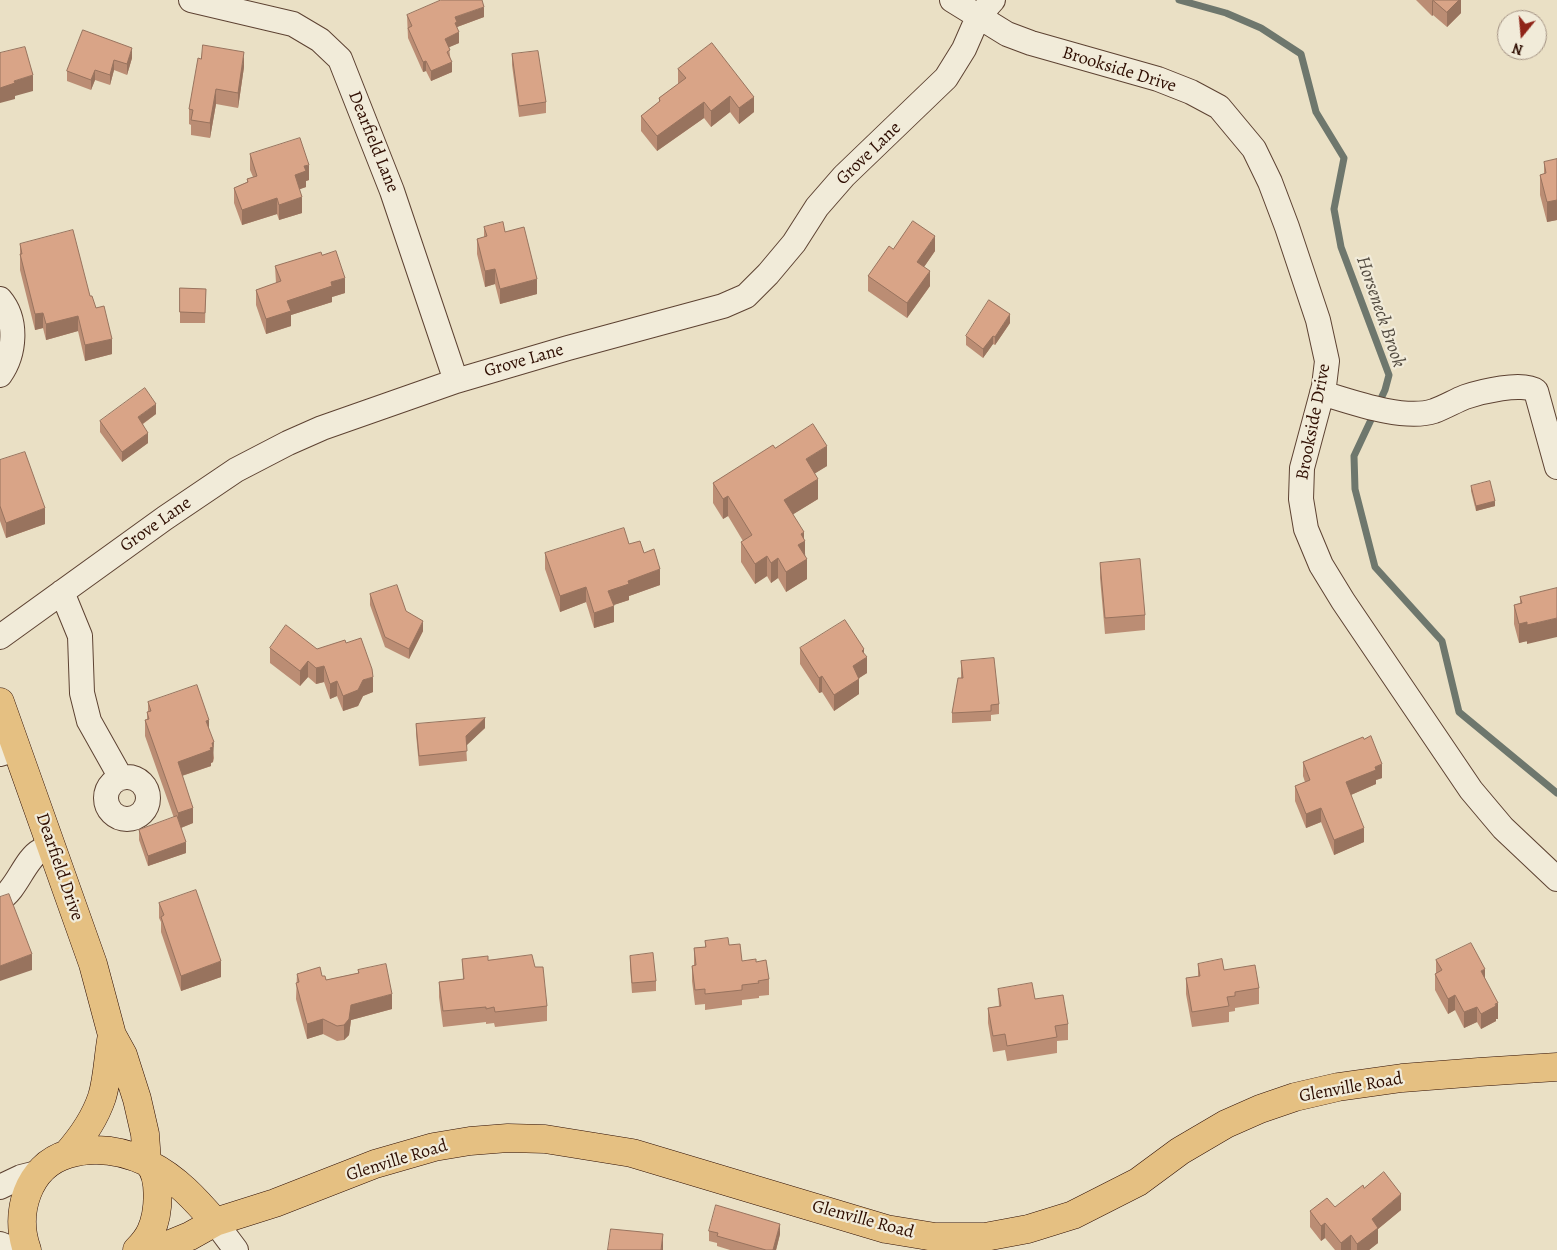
<!DOCTYPE html>
<style>
body{margin:0}
#map{position:relative;width:1557px;height:1250px;overflow:hidden;background:#eae0c5;font-family:Alegreya,serif}
canvas{display:block}
.north{position:absolute;left:1497px;top:10px;width:50px;height:50px;box-sizing:border-box;background:#f1ebd9;border:1px solid #a39283;border-radius:50%;rotate:197deg;font-size:14px;font-weight:700;line-height:20px;text-align:center;color:#2e0d01}
.north::after{content:'';display:block;margin:auto;width:18px;height:22px;background:#8f2418;clip-path:polygon(50% 0,100% 100%,50% 72%,0 100%)}
</style>
<div id="map">
<canvas width="1557" height="1250"></canvas>
<div class="north">N</div>
</div>
<script>
const g = document.querySelector('canvas').getContext('2d');
g.lineJoin = 'round';
function stroke(path, color, width, dash) {
  g.strokeStyle = color;
  g.lineWidth = width;
  g.lineCap = dash ? 'butt' : 'round';
  g.setLineDash(dash || []);
  g.stroke(path);
}
function fill(path, color) {
  g.fillStyle = color;
  g.fill(path, 'evenodd');
}
function drawText(font, color, halo, rows, align = 'center') {
  g.font = font + ' Alegreya,serif';
  g.lineWidth = 4.5;
  g.setLineDash([]);
  g.textBaseline = 'middle';
  g.strokeStyle = halo;
  g.fillStyle = color;
  for (const [text, x, y, turn = 0] of rows) {
    g.save();
    g.translate(x, y);
    g.rotate((+turn || 0) * Math.PI / 180);
    g.textAlign = isNaN(turn) ? turn : align;
    if (halo) g.strokeText(text, 0, 0);
    g.fillText(text, 0, 0);
    g.restore();
  }
}
const stream = new Path2D(`
 M1179,0L1226,13L1261,28L1301,54L1316,112L1344,158L1334,209L1341,247L1389,375L1385,390L1354,456L1355,489L1375,567L1442,641L1459,712L1557,793`);
const minor = new Path2D(`
 M191,0L293,24L320,40L340,59L392,191L456,381
 M952,0L1007,34L1031,43L1158,79L1191,92L1219,107L1254,149L1270,182L1287,227L1318,320L1327,361L1324,386L1302,468L1301,499L1306,529L1321,565L1343,601L1471,790L1503,828L1557,879
 M0,299C18,320 15,354 0,375
 M1322,393C1352,402 1404,421 1434,411C1445,407 1455,401 1465,397C1480,392 1523,381 1536,391L1557,467
 M62,592L80,636L82,693L89,721L121,778
 M0,637L165,518L236,470L288,443L322,428L456,381L568,348L723,306L746,296L768,274L794,243L817,207L844,176L946,78L964,49L978,17L993,0
 M0,754L17,749
 M106 798a21 21 0 1 1 42 0a21 21 0 1 1-42 0Z
 M0,899C16,891 25,859 40,851C43,849 48,848 51,847
 M0,1187L21,1177L41,1172
 M215,1222L236,1250
 M0,1244L15,1250`);
const major = new Path2D(`
 M0,702L93,964L112,1035L123,1055L137,1099L145,1134L147,1162
 M67,1154C82,1137 95,1118 102,1097C108,1077 108,1055 112,1035
 M150,1165C176,1178 196,1200 215,1222
 M27,1250C14,1214 27,1166 68,1154C95,1146 121,1150 147,1162C162,1175 159,1213 151,1231C148,1238 143,1244 137,1250
 M156,1250L190,1236L215,1222L275,1203L375,1164L434,1147L470,1141L508,1138L545,1139L632,1153L886,1229L935,1237H985L1028,1229L1073,1215L1138,1182L1180,1151L1226,1124L1260,1109L1295,1097L1338,1087L1402,1078L1479,1072L1557,1067`);
const wall = new Path2D(`
 M1416,0H1461V13L1447,27L1433,15L1432,16Z
 M407,15L484,17L457,27L459,43L449,47L452,72L431,81L426,71L423,72L408,38Z
 M83,30L132,58L127,75L114,70L110,85L95,80L91,90L67,81V71Z
 M712,43L754,112L739,124L730,112L711,127L704,118L657,151L641,131V116L659,102V98L678,84V69Z
 M512,54L546,102V113L519,117L512,65Z
 M244,67L238,108L216,104L210,138L191,135V125L189,124V109Z
 M250,154L309,180L306,181V187L299,189L302,213L279,220L277,214L242,225L234,203V188L247,182V179L253,177L250,170Z
 M1557,159V220L1547,222L1540,195V175L1544,174V162Z
 M484,227L505,232L537,294L500,304L495,284L485,287L477,254V239L484,237Z
 M20,244L90,296L96,308L112,354L85,361L78,331L46,340L43,328L35,330L20,270Z
 M893,249L935,251L924,267L930,286L907,318L868,291V276Z
 M322,255L345,293L332,297V302L291,315V326L266,334L256,305V290L276,283L275,266Z
 M180,288L206,289L205,323H180Z
 M1010,323L995,345L993,344L983,358L966,345V336Z
 M156,414L143,424L148,443L122,462L100,432V421Z
 M775,448L827,466L815,473L818,499L793,514L804,539L807,579L786,592L778,578L771,583L767,576L755,584L741,562V542L743,541L728,516L723,519L713,503V483Z
 M0,460L45,524L6,538L0,521Z
 M1471,486L1495,506L1476,511L1471,491Z
 M629,544L644,553L660,585L629,596V600L613,605L614,622L594,628L586,602L560,612L545,569V553Z
 M1100,563L1145,615V630L1105,634L1100,578Z
 M1557,588L1527,644V641L1519,643L1514,624V605L1520,603V597Z
 M370,594L406,611L423,631L409,659L385,647L370,605Z
 M346,643L373,692L363,696L358,706L343,711L337,696L330,699L324,682L316,684L308,677L300,686L270,663V648L317,649Z
 M800,648L864,653L867,673L859,678V694L834,711L822,692L819,693L800,664Z
 M961,661L999,704V714L991,715V721L952,723V713L961,678Z
 M148,702L209,729L214,758L213,762L211,763V766L182,776L193,823L181,828L186,853L148,866L139,840V830L174,818L145,736V720H147V712H148Z
 M416,724L485,728L466,745L467,761L419,766L416,734Z
 M1303,762L1382,778L1376,780V784L1351,795L1364,842L1334,855L1321,822L1306,828L1295,801V786L1305,782L1303,776Z
 M159,903L221,977L181,991L161,932V922L159,918Z
 M705,941L729,945L742,961L756,962L769,979V995L759,996V998L742,1000V1005L705,1010V1004L695,1005L692,981V966L694,965V948L705,947Z
 M630,956L656,981V991L632,993L630,966Z
 M462,959L488,960L535,967L547,1006V1021L495,1027L494,1023L486,1024V1022L443,1027L439,997V982L463,979Z
 M1436,960L1485,980L1498,1019H1496V1021L1481,1029L1477,1022L1464,1028L1455,1010L1448,1014L1435,990V974L1436,973Z
 M1198,964L1224,970L1259,988V1004L1235,1008V1011L1229,1012V1022L1192,1027L1186,994V978L1198,977Z
 M358,970L392,1009L351,1020L349,1035L344,1040L337,1041L323,1034L307,1039L296,999L297,974L322,976L326,980L358,973Z
 M998,989L1035,999L1068,1024V1040L1057,1041V1053L1007,1061L1005,1050L993,1052L988,1023V1008L999,1006Z
 M1364,1188L1401,1210L1378,1229V1243L1369,1250H1335L1325,1238L1321,1241L1310,1227V1211L1335,1207Z
 M709,1231L780,1234L776,1250H730L717,1246V1243L709,1241Z`);
const shadedWall = new Path2D(`
 M1433,0V15L1432,16V1Z
 M1459,0H1461V13L1447,27V12Z
 M484,7V17L457,27V33L455,34V17Z
 M459,32V43L445,49V39Z
 M132,48V58L127,75V64Z
 M244,52V67L238,108V93Z
 M114,60V70L110,85V75Z
 M426,61V71L423,72V62Z
 M452,62V72L431,81V71Z
 M95,70V80L91,90V80Z
 M33,75V91L15,96V99L0,103V88L14,81Z
 M216,89V104L210,138V123Z
 M730,96V112L711,127V111Z
 M754,97V112L739,124V108Z
 M704,102V118L657,151V136Z
 M309,165V180L306,181V187L295,191V175L304,166Z
 M302,197V213L279,220V205Z
 M277,198V214L242,225V210Z
 M1557,200V220L1547,222V202Z
 M935,236V251L917,277V262Z
 M495,269V284L485,287V271Z
 M930,271V286L907,318V303Z
 M345,278V293L332,297V302L291,315V326L266,334V319L287,301L331,282Z
 M537,279V294L500,304V289Z
 M43,313V328L35,330V314Z
 M1010,314V323L995,345V337Z
 M78,316V331L46,340V324Z
 M993,336V344L983,358V349Z
 M112,339V354L85,361V345Z
 M156,404V414L138,427V417Z
 M148,433V443L122,462V452Z
 M827,446V466L806,479V459Z
 M818,479V499L784,520V500Z
 M728,496V516L723,519V499Z
 M1495,501V506L1476,511V506Z
 M45,508V524L6,538V523Z
 M804,532V541H805V560L807,559V579L786,592V572L798,545L801,534Z
 M767,556V576L755,584V564Z
 M778,558V578L771,583V563Z
 M660,569V585L629,596V600L608,607V591L628,581Z
 M586,587V602L560,612V596Z
 M614,606V622L594,628V613Z
 M1557,618V637L1527,644V625Z
 M423,621V631L409,659V649Z
 M1527,622V641L1519,643V624Z
 M864,649V659L867,657V673L853,682V666L862,651Z
 M308,661V677L300,686V671Z
 M324,666V682L316,684V668Z
 M822,676V692L819,693V678Z
 M373,677V692L363,696L358,706L343,711V696L363,680Z
 M859,679V694L834,711V695Z
 M337,681V696L330,699V684Z
 M485,718V728L466,746V736Z
 M209,720V735L206,721Z
 M214,742L213,762L211,763V766L178,777V762Z
 M1382,764V778L1376,780V784L1346,797V782L1375,767Z
 M193,808V823L178,829V813Z
 M1321,808V822L1306,828V814Z
 M1364,828V842L1334,855V840Z
 M186,842V853L148,866V856Z
 M32,954V970L0,981V966Z
 M221,961V977L181,991V976Z
 M1485,969V984L1481,971Z
 M392,994V1009L351,1020L349,1035L344,1040V1025L351,1005Z
 M1455,995V1010L1448,1014V999Z
 M1498,1003V1019H1496V1021L1481,1029V1014Z
 M1477,1007V1022L1464,1028V1012Z
 M323,1019V1034L307,1039V1024Z
 M1401,1194V1210L1378,1229V1243L1369,1250H1357V1244L1372,1219Z
 M1325,1223V1238L1321,1241V1226Z
 M780,1224V1234L776,1250H773Z
 M663,1234V1250H661Z
 M1351,1235V1250H1341V1243Z`);
const building = new Path2D(`
 M441,0H482L484,7L455,17L457,22L455,23L459,32L445,39L450,50L447,52L452,62L431,71L426,61L423,62L408,28L412,26L407,15Z
 M1433,0H1459L1447,12Z
 M83,30L132,48L127,64L114,60L110,75L95,70L91,80L67,71Z
 M712,43L754,97L739,108L730,96L711,111L704,102L657,136L641,116L660,101L659,98L686,78L678,69Z
 M203,45L244,52L238,93L216,89L210,123L191,120L193,110L189,109L198,58L201,59Z
 M25,47L33,75L14,81L15,83L0,88V53Z
 M538,51L546,102L519,106L512,54Z
 M300,138L309,165L304,166L306,171L295,175L302,197L279,205L277,198L242,210L234,188L248,182L247,179L257,176L250,154Z
 M1557,159V200L1547,202L1540,175L1546,173L1544,162Z
 M913,221L935,236L917,262L930,271L907,303L868,276L889,246L893,249Z
 M503,222L505,232L524,227L537,279L500,289L495,269L485,271L477,239L487,236L484,227Z
 M73,230L90,296H92L96,308L104,306L112,339L85,345L78,316L46,324L43,313L35,314L20,254H22L20,244Z
 M336,251L345,278L331,282L332,286L287,301L291,311L266,319L256,290L281,281L275,266L321,252L322,255Z
 M180,288L206,289L205,313L180,312Z
 M989,300L1010,314L995,337L993,336L983,349L966,336Z
 M145,388L156,404L138,417L148,433L122,452L100,421Z
 M813,424L827,446L806,459L818,479L784,500L804,532L801,534L805,541L798,545L807,559L786,572L778,558L771,563L767,556L755,564L741,542L752,535L728,496L723,499L713,483L773,445L775,448Z
 M25,452L45,508L6,523L0,506V460Z
 M1490,481L1495,501L1476,506L1471,486Z
 M624,528L629,544L640,541L644,553L654,549L660,569L628,581L629,584L608,591L614,606L594,613L586,587L560,596L545,553Z
 M1140,559L1145,615L1105,618L1100,563Z
 M397,585L406,611L423,621L409,649L385,637L370,594Z
 M1557,588V618L1527,625V622L1519,624L1514,605L1522,603L1520,597Z
 M845,620L864,649L862,651L867,657L853,666L859,679L834,695L822,676L819,678L800,648Z
 M286,625L317,649L345,640L346,643L361,638L372,669L373,677L363,680L358,690L343,696L337,681L330,684L324,666L316,668L308,661L300,671L270,648Z
 M994,658L999,704L991,705V711L952,713L958,678H963L961,661Z
 M197,685L209,720L206,721L214,742L212,743L213,747L210,748L211,750L178,762L193,808L178,813L145,720L149,719L147,712L151,711L148,702Z
 M485,718L466,736L467,751L419,756L416,724Z
 M1371,736L1382,764L1375,767L1376,770L1346,782L1364,828L1334,840L1321,808L1306,814L1295,786L1310,780L1303,762L1363,737L1364,739Z
 M177,816L186,842L148,856L139,830Z
 M196,890L221,961L181,976L161,917L164,915L159,903Z
 M9,894L32,954L0,966V897Z
 M728,938L729,945L740,944L742,961L756,959V962L766,960L769,979L758,981L759,983L742,985V990L705,994V989L695,990L692,966L696,965L694,948L706,947L705,941Z
 M1471,943L1485,969L1481,971L1498,1003L1495,1004L1496,1006L1481,1014L1477,1007L1464,1012L1455,995L1448,999L1435,974L1442,970L1436,960Z
 M653,953L656,981L632,983L630,956Z
 M532,955L535,967H543L547,1006L495,1012L494,1007L486,1009V1007L443,1011L439,982L464,979L462,959L488,956V960Z
 M1222,959L1224,970L1255,965L1259,988L1235,992V996L1227,997L1229,1006L1192,1012L1186,978L1200,976L1198,964Z
 M386,964L392,994L351,1005L349,1019L344,1025L337,1026L323,1019L307,1024L296,983L299,982L297,974L320,967L322,976H325L326,980L359,973L358,970Z
 M1032,983L1035,999L1063,995L1068,1024L1055,1026L1057,1037L1007,1046L1005,1034L993,1036L988,1008L1001,1006L998,989Z
 M1384,1172L1401,1194L1372,1219L1378,1228L1357,1244L1351,1235L1341,1243L1325,1223L1321,1226L1310,1211L1327,1198L1335,1207L1363,1185L1364,1188Z
 M716,1205L780,1224L773,1250H766L717,1236L718,1233L709,1231Z
 M611,1229L663,1234L661,1250H608Z`);
const streetNames = [
 ["Brookside Drive",1119,70,17],
 ["Dearfield Lane",373,142,68],
 ["Grove Lane",869,154,-44],
 ["Grove Lane",524,361,-16],
 ["Brookside Drive",1314,422,-79],
 ["Grove Lane",156,525,-35],
 ["Dearfield Drive",59,867,71],
 ["Glenville Road",1351,1088,-10],
 ["Glenville Road",397,1161,-17],
 ["Glenville Road",863,1220,15]
];
const waterNames = [
 ["Horseneck Brook",1380,312,71]
];
stroke(stream, '#6e776d', 7);
stroke(minor, '#5d4232', 26);
stroke(major, '#2e0d01', 29);
stroke(minor, '#f1ebd9', 24);
stroke(major, '#e5c082', 28);
fill(wall, '#bb8d74');
fill(shadedWall, '#98735e');
fill(building, '#d9a487');
stroke(building, '#98735e', 1);
drawText('18px', '#2e0d01', '#f1ebd9', streetNames);
drawText('italic 19px', '#534b40', '#f1ebd9', waterNames);
</script>
